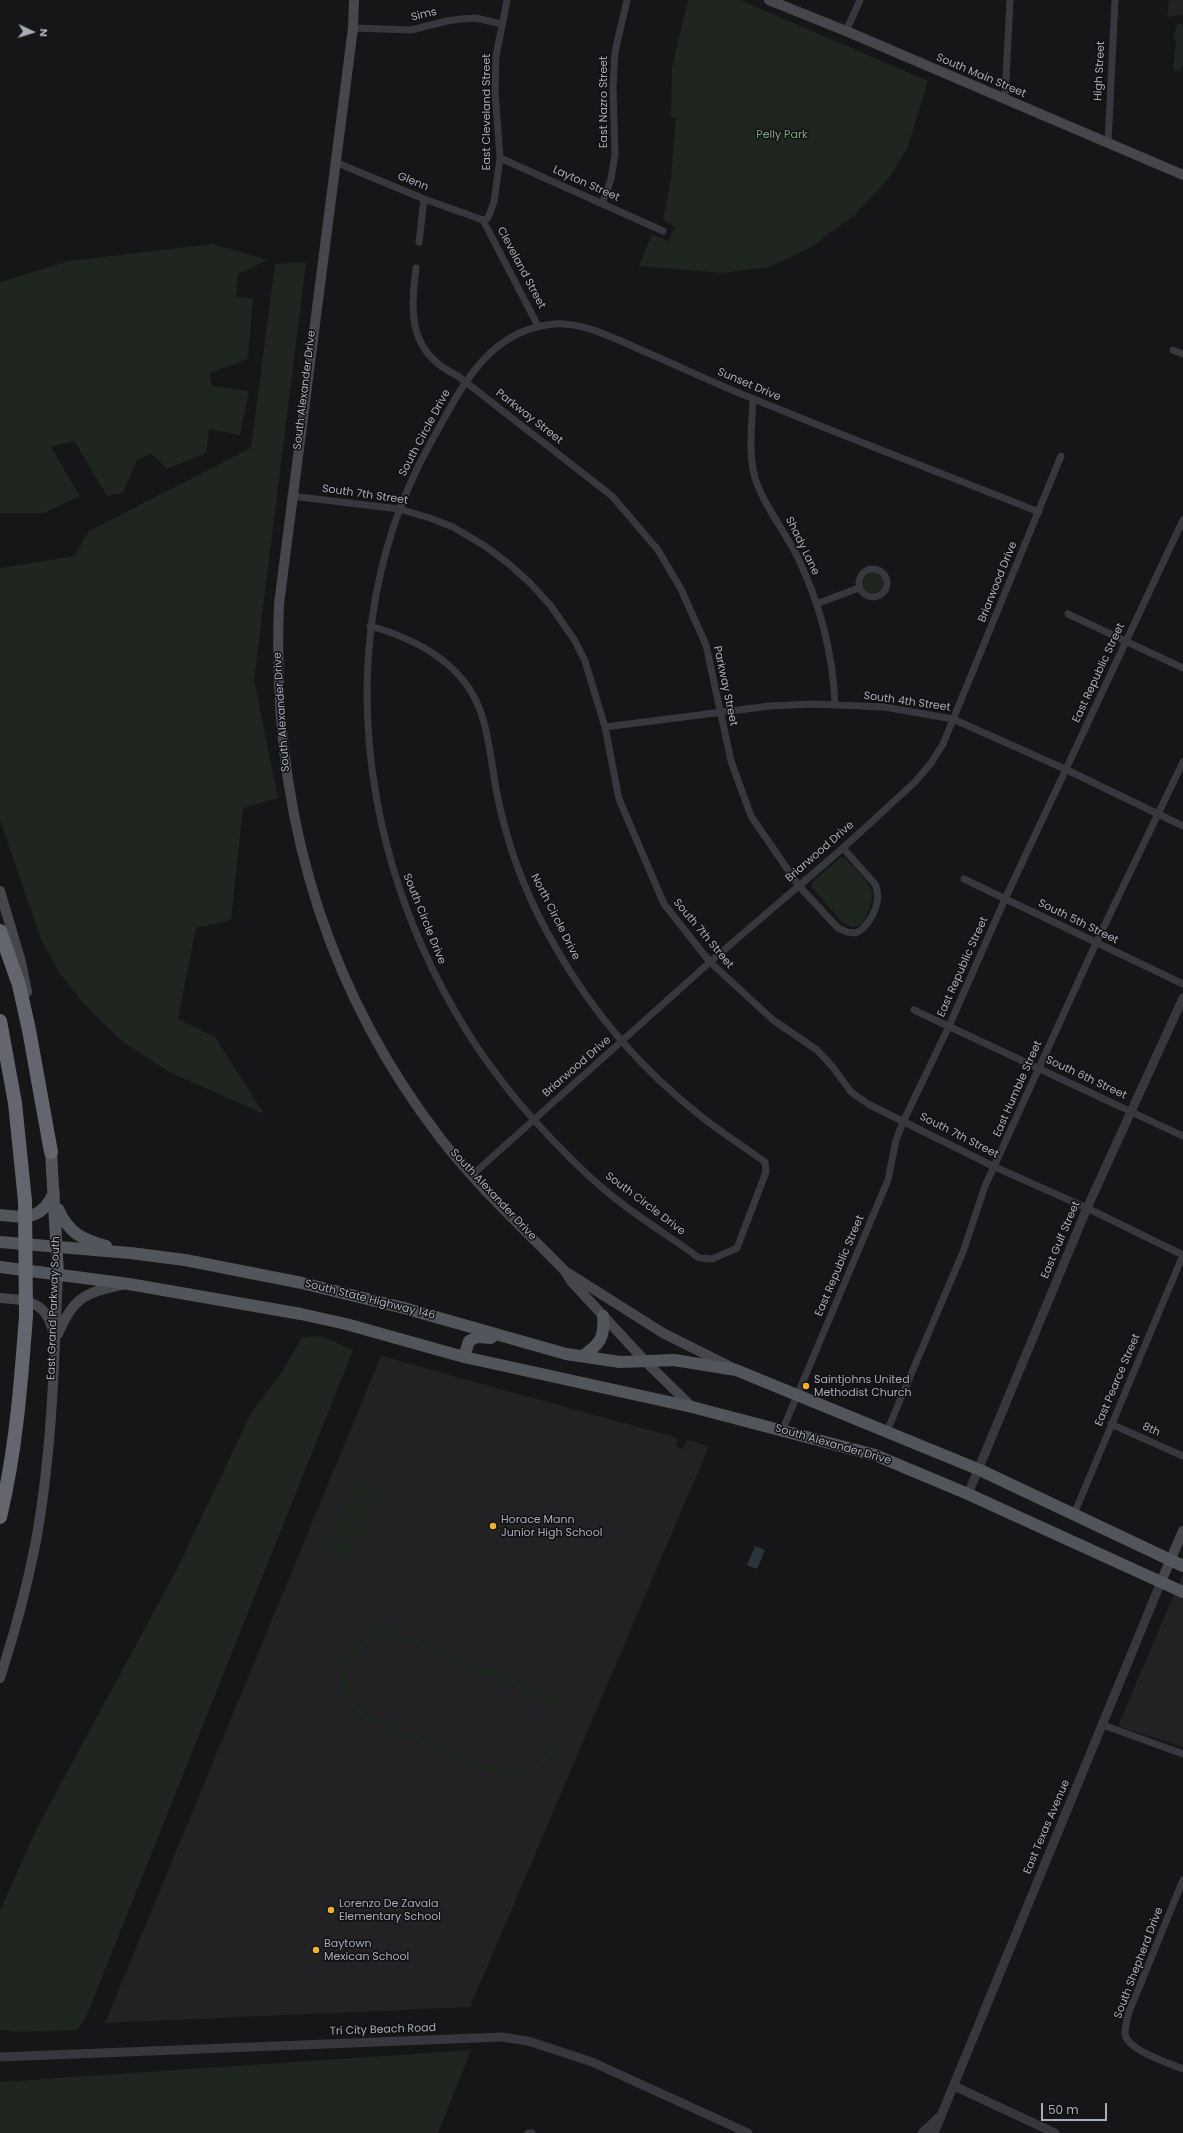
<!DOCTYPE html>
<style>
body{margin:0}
#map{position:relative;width:1183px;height:2133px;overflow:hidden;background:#161618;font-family:Poppins,sans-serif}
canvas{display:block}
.north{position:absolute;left:12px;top:12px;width:40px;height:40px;-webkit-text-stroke:3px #111113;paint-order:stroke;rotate:94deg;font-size:11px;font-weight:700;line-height:16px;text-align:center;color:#a8adb8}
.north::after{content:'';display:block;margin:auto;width:14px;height:18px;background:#a8adb8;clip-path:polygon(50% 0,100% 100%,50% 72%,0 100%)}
.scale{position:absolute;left:1041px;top:2103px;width:66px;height:18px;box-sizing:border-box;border:2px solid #a8adb8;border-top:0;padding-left:5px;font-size:12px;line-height:14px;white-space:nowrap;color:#a8adb8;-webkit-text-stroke:3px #111113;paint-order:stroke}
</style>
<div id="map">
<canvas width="1183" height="2133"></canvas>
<div class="north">N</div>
<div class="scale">50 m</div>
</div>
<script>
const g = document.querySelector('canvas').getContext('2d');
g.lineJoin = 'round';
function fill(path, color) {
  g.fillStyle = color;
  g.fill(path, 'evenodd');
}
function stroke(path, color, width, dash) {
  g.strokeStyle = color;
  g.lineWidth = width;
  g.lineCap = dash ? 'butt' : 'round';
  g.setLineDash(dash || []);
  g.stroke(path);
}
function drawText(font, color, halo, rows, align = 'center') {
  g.font = font + ' Poppins,sans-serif';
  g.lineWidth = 3;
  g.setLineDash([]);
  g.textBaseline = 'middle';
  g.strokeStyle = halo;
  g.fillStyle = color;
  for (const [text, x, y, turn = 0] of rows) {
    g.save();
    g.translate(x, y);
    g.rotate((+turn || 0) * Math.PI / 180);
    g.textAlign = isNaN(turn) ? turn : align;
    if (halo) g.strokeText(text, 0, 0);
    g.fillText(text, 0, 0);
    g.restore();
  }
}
const built = new Path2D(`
 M1169,0H1183V15L1167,17Z
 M381,1356L678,1438L675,1445L682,1449L687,1440L709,1446L470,2007L105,2023Z
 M1183,1573V1747L1118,1726Z`);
const green = new Path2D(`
 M688,0H740L928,81L907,149L889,178L855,215L811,247L770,267L721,273L639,266L652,234L668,241L675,227L663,220L671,179L676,117L671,118L672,67Z
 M1177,24H1183V63L1180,72L1173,70L1176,41L1173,40Z
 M213,244L268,260L238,274L236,297L253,298L248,359L210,373L212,386L249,391L240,435L209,429L206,453L167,469L151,454L137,460L123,493L107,496L74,441L51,447L80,496L44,513H0V282L69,261Z
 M306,262L254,680L278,798L243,808L231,920L196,928L178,1019L215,1037L264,1114L169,1072L123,1042L82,1002L59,972L41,939L0,820V568L74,556L89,531L251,448L275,264Z
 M863 583a10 10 0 1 1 20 0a10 10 0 1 1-20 0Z
 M840,858L846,859C854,868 866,879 872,890C875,895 867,918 863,922C857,929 849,927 843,923L812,888V882Z
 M321,1336L353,1350L86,2017L77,2030L21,2032L0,2030V1911L11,1886L38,1826L178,1567L251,1413L282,1372L302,1337Z
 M352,1481L381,1493L376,1506L347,1494Z
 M345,1498L374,1511L368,1524L340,1512Z
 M337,1517L366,1529L361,1542L332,1530Z
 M330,1534L359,1546L353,1560L325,1547Z
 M372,1621L565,1700L563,1706L550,1701C577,1738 546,1783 502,1777L362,1719C326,1690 338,1644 381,1632L370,1627ZM390,1638L405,1641L535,1696C571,1725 549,1776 503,1771L366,1714C333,1687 348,1641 390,1638Z
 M471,2050L438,2133H0V2082Z`);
const water = new Path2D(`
 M755,1546L765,1550L757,1569L747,1565Z`);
const minor = new Path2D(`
 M353,28L411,30L447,21L461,19L476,18L501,24
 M846,31L860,0
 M1005,99L1010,0
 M1108,143L1115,0
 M500,158L663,231
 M335,162L424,199L483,220
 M602,204L611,179L615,155L613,87L615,52L627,0
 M483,220L488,218L494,202L500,158L495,92L496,56L507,0
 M483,220L538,326
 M419,242L424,199
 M416,268C410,315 409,353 458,376L612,496L658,550L681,589L706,645L731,761L751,816L799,886L838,928L847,932L856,933C871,925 883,901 875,884L843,848
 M1173,350L1183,354
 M753,399C752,425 748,452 755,478C764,506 785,531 798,558C820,604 833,655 835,705
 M291,496L399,509L430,518L453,527L485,546L509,564L530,583L551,606L575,641L585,661L605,727L619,799L664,904L710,962L773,1020L817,1050L832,1066L851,1092L868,1104L995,1167L1087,1208L1183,1255
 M859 583a14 14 0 1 1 28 0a14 14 0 1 1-28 0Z
 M816,604L859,588
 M1068,614L1183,668
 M370,626C420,640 468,666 483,719C492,750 493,782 501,812C512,859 532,907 556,948C593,1013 643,1071 702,1117C722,1133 744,1147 765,1162L766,1172L737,1248L712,1259L699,1258C668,1235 634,1215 605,1190C582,1171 554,1142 534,1120C373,942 309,661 430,444C459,392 486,330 554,324C583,321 622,342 648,353C683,368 718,385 754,399C848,438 944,474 1039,512
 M605,727L770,706L813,704L884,707L953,719L1065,769L1183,826
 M964,879L1183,984
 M914,1010L1183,1136
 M471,1176L710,962L843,848L915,782L931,763L943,744L1061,456
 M1111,1424L1183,1456
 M782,1431L888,1180L896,1140L904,1120L949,1026L1005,899L1183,520
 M887,1431L963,1252L985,1186L1096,943L1183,762
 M1074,1514L1183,1255
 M1103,1725L1183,1754
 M1183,1880L1129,2012C1127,2019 1125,2027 1125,2034C1127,2050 1169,2063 1183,2069
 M528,2133H532`);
const tertiary = new Path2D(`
 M968,1494L1087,1208L1183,998
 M0,2057L502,2037L528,2041L592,2062L748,2133
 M954,2086L1055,2133
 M922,2133L939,2117
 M934,2133L1161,1582`);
const secondary = new Path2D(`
 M354,0L353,28L279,604C271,800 320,982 441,1139C478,1187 523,1228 565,1271L571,1281L646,1362L692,1407
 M769,0L846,31L1183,175
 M0,891L21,962L27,992
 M568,1273L663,1333L731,1367
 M0,1298C27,1300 46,1301 53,1331
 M58,1334C73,1298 85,1292 122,1285
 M1161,1582L1183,1531
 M0,1678C14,1635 26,1591 35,1546C52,1457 54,1364 58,1274`);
const primary = new Path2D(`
 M51,1152L58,1274
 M58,1209C69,1233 81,1239 106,1246
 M0,1215C27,1218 41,1220 54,1193
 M0,1242L130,1253L185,1260L302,1283L404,1308L566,1354L620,1362L674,1360L736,1370L980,1470L1183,1566
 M0,1267L129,1284L301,1314L346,1324L464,1357L692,1407L875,1455L968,1494L1183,1592
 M583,1356C600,1344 605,1337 603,1316
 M464,1357L469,1341L477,1337L491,1338`);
const motorway = new Path2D(`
 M0,931L19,985L29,1030L51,1152
 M0,1021L15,1103L25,1201
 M0,1517C16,1451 21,1383 26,1316`);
const motorwayBridge = new Path2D(`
 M25,1201L26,1316`);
const markers = [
 [806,1386,4,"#f2b134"],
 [493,1526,4,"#f2b134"],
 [331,1910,4,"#f2b134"],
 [316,1950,4,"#f2b134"]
];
const streetNames = [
 ["Sims",424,15,-14],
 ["High Street",1100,71,-87],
 ["South Main Street",981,76,23],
 ["East Nazro Street",604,102,-90],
 ["East Cleveland Street",487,112,-90],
 ["Glenn",413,182,22],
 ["Layton Street",586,184,24],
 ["Cleveland Street",521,268,62],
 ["Sunset Drive",749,385,23],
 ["South Alexander Drive",305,390,-83],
 ["Parkway Street",529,417,38],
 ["South Circle Drive",425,433,-62],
 ["South 7th Street",365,495,8],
 ["Shady Lane",802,546,64],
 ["Briarwood Drive",998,582,-68],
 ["East Republic Street",1099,673,-65],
 ["Parkway Street",725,686,78],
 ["South 4th Street",907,702,8],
 ["South Alexander Drive",282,712,-94],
 ["Briarwood Drive",820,852,-41],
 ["North Circle Drive",555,917,63],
 ["South Circle Drive",424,919,68],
 ["South 5th Street",1078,922,26],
 ["South 7th Street",703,934,50],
 ["East Republic Street",963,967,-66],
 ["Briarwood Drive",577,1067,-41],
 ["South 6th Street",1086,1078,25],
 ["East Humble Street",1018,1089,-66],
 ["South 7th Street",959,1136,27],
 ["South Alexander Drive",493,1195,47],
 ["South Circle Drive",645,1204,37],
 ["East Gulf Street",1061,1240,-67],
 ["East Republic Street",840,1266,-67],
 ["South State Highway 146",370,1300,14],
 ["East Grand Parkway South",54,1308,-88],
 ["East Pearce Street",1118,1380,-67],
 ["8th",1151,1430,24],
 ["South Alexander Drive",833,1445,16],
 ["East Texas Avenue",1047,1827,-67],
 ["South Shepherd Drive",1139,1963,-69],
 ["Tri City Beach Road",383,2030,-2]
];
const parkNames = [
 ["Pelly Park",782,135]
];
const poiNames = [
 ["Saintjohns United",814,1380],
 ["Methodist Church",814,1393],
 ["Horace Mann",501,1520],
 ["Junior High School",501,1533],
 ["Lorenzo De Zavala",339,1904],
 ["Elementary School",339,1917],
 ["Baytown",324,1944],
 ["Mexican School",324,1957]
];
fill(built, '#222225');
fill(green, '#1e261f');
fill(water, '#2c353c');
stroke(minor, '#37383d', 7);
stroke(tertiary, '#37383d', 9);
stroke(secondary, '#45474d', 10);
stroke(primary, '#53555c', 12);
stroke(motorway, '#63666e', 14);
stroke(motorwayBridge, '#63666e', 14);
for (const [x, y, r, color] of markers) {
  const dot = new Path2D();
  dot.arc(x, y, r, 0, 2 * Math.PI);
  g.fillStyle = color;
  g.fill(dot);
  stroke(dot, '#111113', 1.5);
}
drawText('11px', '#a8adb8', '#111113', streetNames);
drawText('11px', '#7fa381', '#111113', parkNames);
drawText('11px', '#a8adb8', '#111113', poiNames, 'left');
</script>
